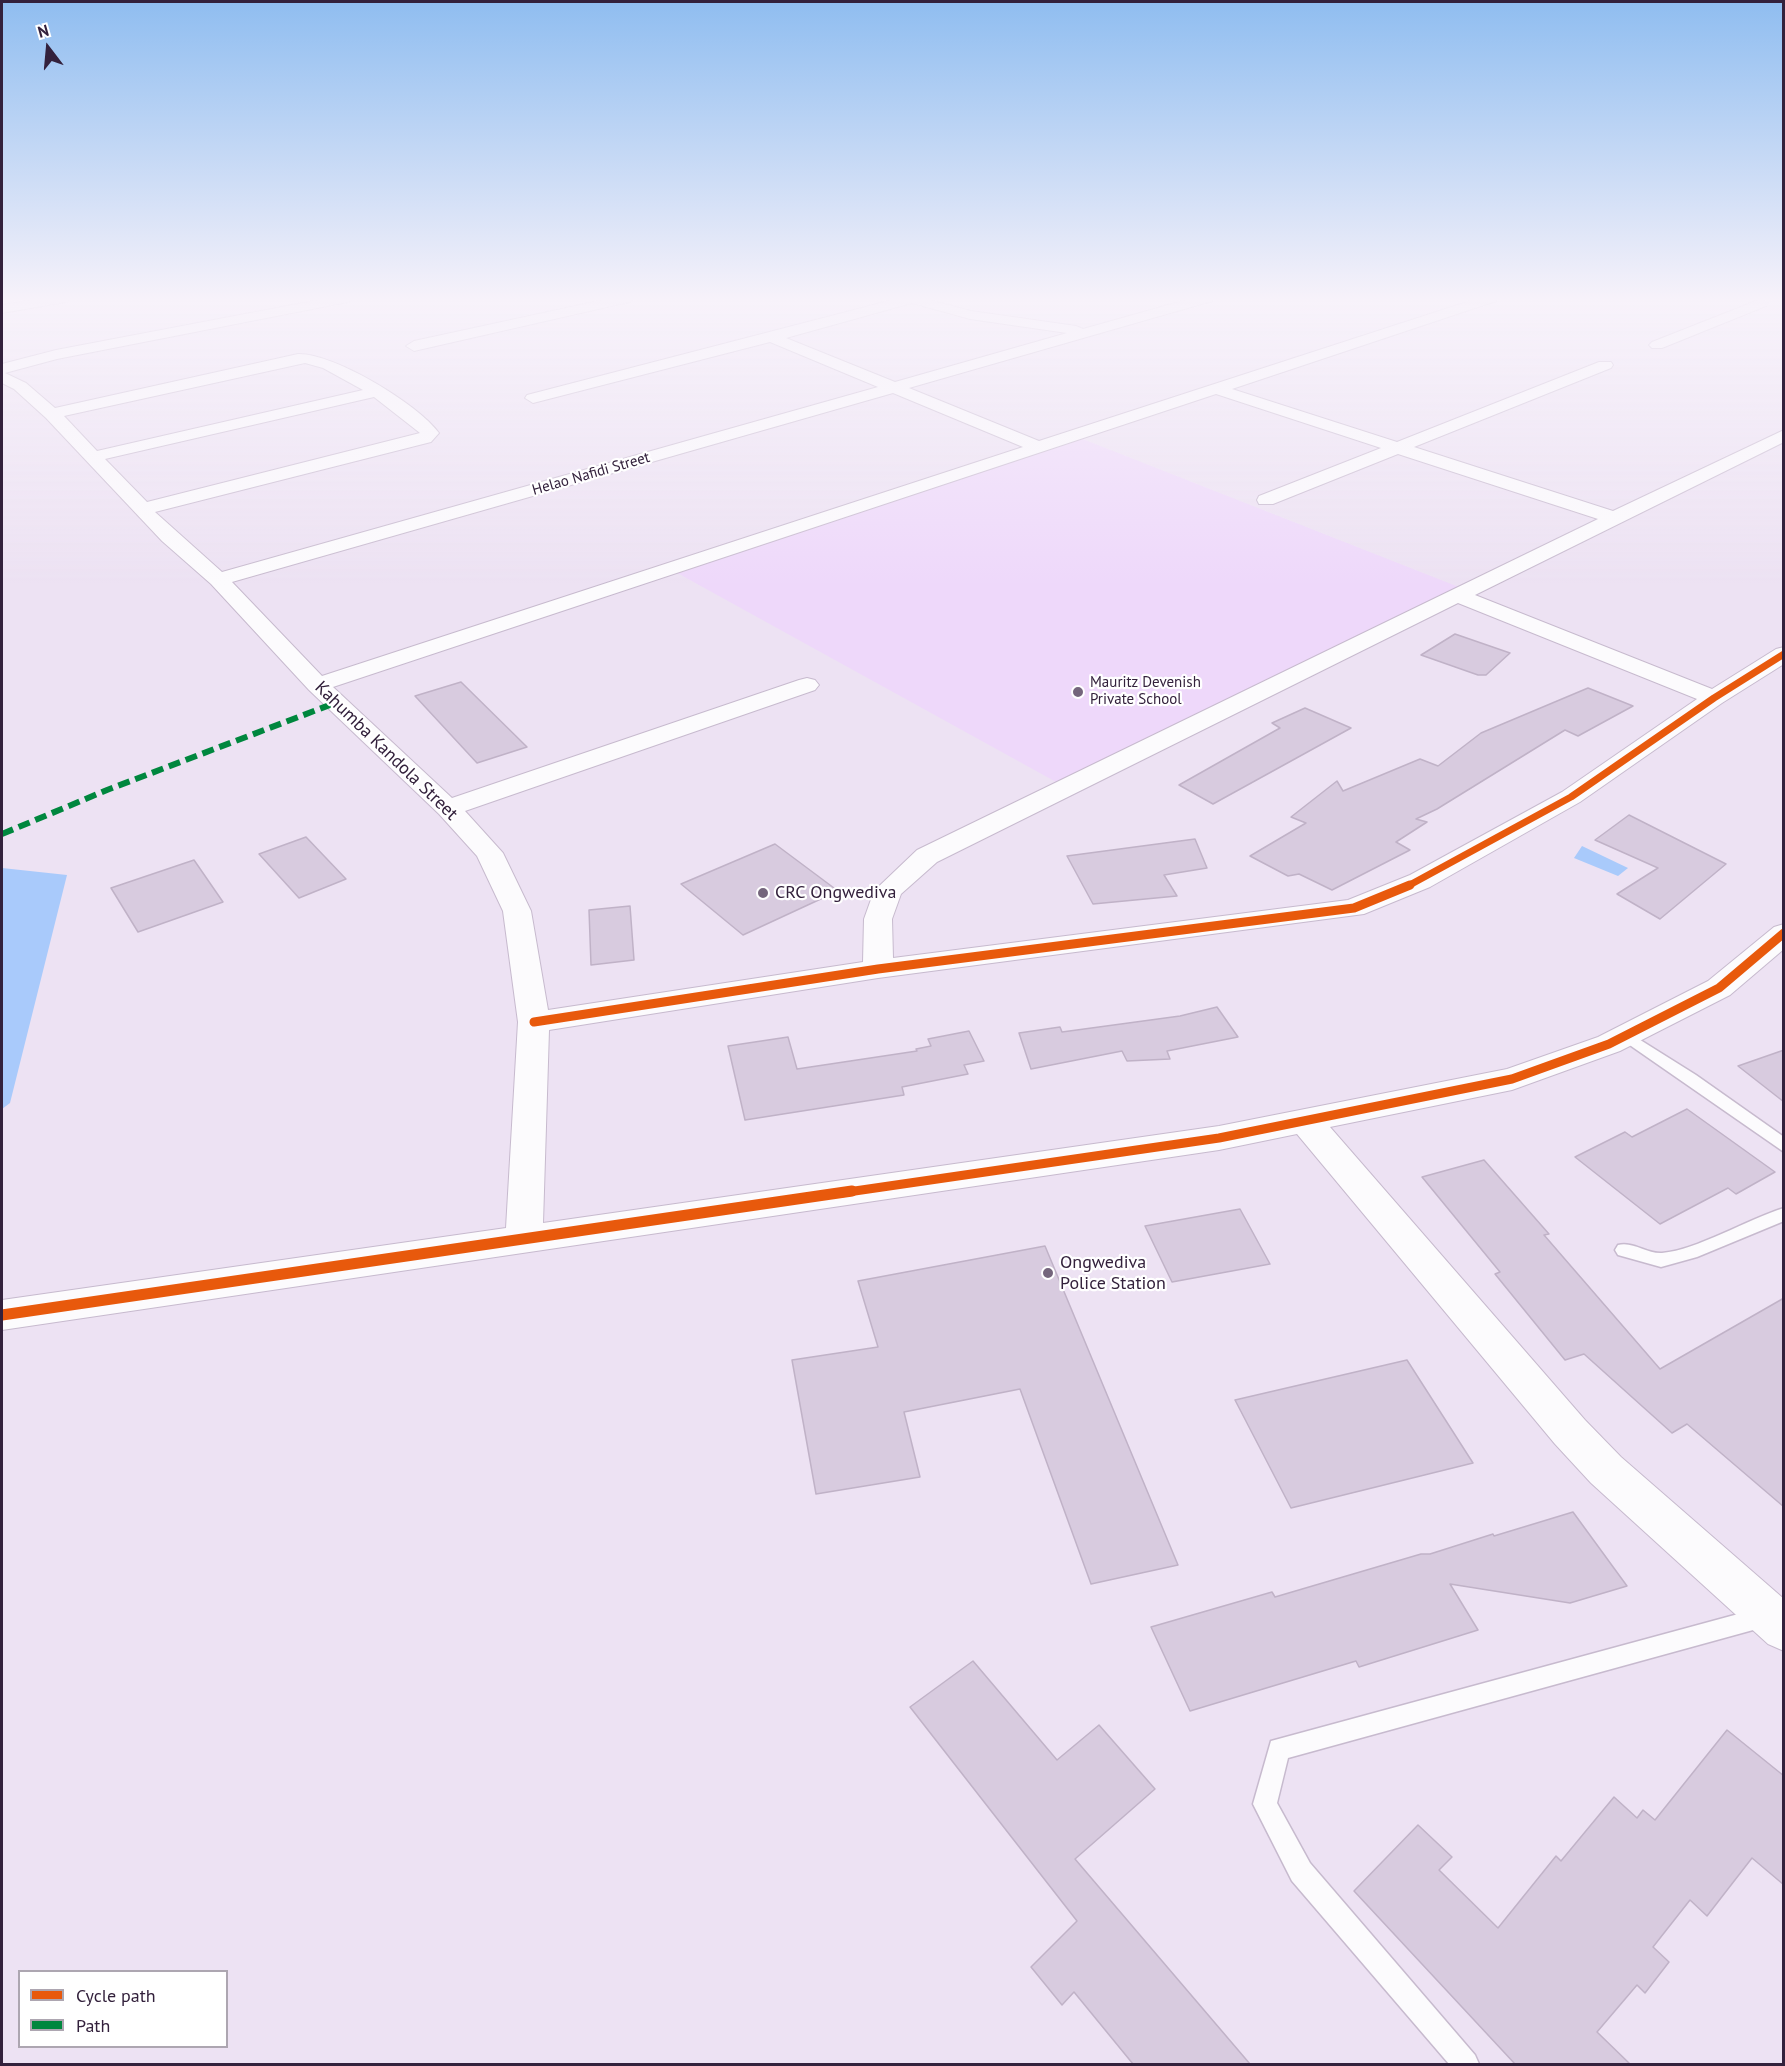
<!DOCTYPE html>
<style>
body{margin:0}
#map{position:relative;width:1785px;height:2066px;overflow:hidden;background:#ede2f3;font-family:"PT Sans",sans-serif}
canvas{display:block}
.frame{position:absolute;inset:0;border:3px solid #33213c;pointer-events:none}
.legend{position:absolute;left:18px;top:1970px;width:210px;height:78px;box-sizing:border-box;background:#fff;border:2px solid #ada6b1;margin:0;padding:8px 10px;list-style:none;font-size:18px;color:#33213c}
.legend li{display:flex;align-items:center;gap:12px;height:30px}
.legend b{width:30px;border:2px solid #ada6b1}
.north{position:absolute;left:18px;top:18px;width:60px;height:60px;-webkit-text-stroke:4px #fff;paint-order:stroke;rotate:344deg;font-size:16px;font-weight:700;line-height:24px;text-align:center;color:#33213c}
.north::after{content:'';display:block;margin:auto;width:21px;height:27px;background:#33213c;clip-path:polygon(50% 0,100% 100%,50% 72%,0 100%)}
</style>
<div id="map">
<canvas width="1785" height="2066"></canvas>
<div class="frame"></div>
<ul class="legend">
<li><b style="height:8px;background:#e8590c"></b>Cycle path</li>
<li><b style="height:8px;background:#00873e"></b>Path</li>
</ul>
<div class="north">N</div>
</div>
<script>
const g = document.querySelector('canvas').getContext('2d');
g.lineJoin = 'round';
function fill(path, color) {
  g.fillStyle = color;
  g.fill(path, 'evenodd');
}
function stroke(path, color, width, dash) {
  g.strokeStyle = color;
  g.lineWidth = width;
  g.lineCap = dash ? 'butt' : 'round';
  g.setLineDash(dash || []);
  g.stroke(path);
}
function drawText(font, color, halo, rows, align = 'center') {
  g.font = font + ' "PT Sans",sans-serif';
  g.lineWidth = 4.5;
  g.setLineDash([]);
  g.textBaseline = 'middle';
  g.strokeStyle = halo;
  g.fillStyle = color;
  for (const [text, x, y, turn = 0] of rows) {
    g.save();
    g.translate(x, y);
    g.rotate((+turn || 0) * Math.PI / 180);
    g.textAlign = isNaN(turn) ? turn : align;
    if (halo) g.strokeText(text, 0, 0);
    g.fillText(text, 0, 0);
    g.restore();
  }
}
const built = new Path2D(`
 M1075,436L1469,591L1067,788L670,569Z`);
const water = new Path2D(`
 M1582,846L1628,868L1618,876L1574,858Z
 M2,868L67,875L10,1103L2,1109Z`);
const building = new Path2D(`
 M1455,634L1510,653L1486,675H1478L1421,655Z
 M461,682L527,747L477,763L415,696Z
 M1588,688L1633,706L1578,736L1565,730L1437,809L1416,819L1427,822L1396,842L1410,850L1332,890L1299,874L1288,876L1250,856L1306,823L1291,817L1337,781L1343,791L1420,759L1438,766L1481,733Z
 M1305,708L1351,728L1213,804L1179,785L1280,728L1272,723Z
 M1629,815L1726,864L1660,919L1617,894L1658,868L1595,840Z
 M306,837L346,879L299,898L259,854Z
 M1195,839L1207,868L1164,875L1177,896L1093,904L1067,856Z
 M775,844L838,891L743,935L681,884Z
 M194,860L223,902L138,932L111,888Z
 M630,906L634,960L591,965L589,910Z
 M1217,1007L1238,1037L1167,1051L1170,1059L1127,1061L1122,1051L1031,1069L1019,1033L1060,1027L1062,1032L1180,1016Z
 M969,1031L984,1061L964,1065L968,1074L902,1087L904,1095L745,1120L728,1046L788,1037L797,1069L917,1051L916,1049L931,1046L928,1039Z
 M1784,1050V1102L1738,1066Z
 M1687,1109L1775,1172L1736,1194L1728,1188L1660,1224L1575,1157L1625,1132L1632,1137Z
 M1484,1160L1549,1234L1544,1235L1660,1369L1784,1298V1507L1687,1424L1672,1433L1584,1354L1565,1360L1495,1274L1500,1272L1422,1177Z
 M1240,1209L1270,1264L1172,1282L1145,1226Z
 M1045,1246L1178,1565L1091,1584L1020,1389L904,1412L920,1477L816,1494L792,1360L878,1347L858,1281Z
 M1407,1360L1473,1463L1291,1508L1235,1400Z
 M1573,1512L1627,1586L1570,1603L1450,1584L1478,1630L1359,1667L1356,1661L1190,1711L1151,1627L1272,1592L1275,1597L1421,1554H1430L1493,1534L1494,1536Z
 M973,1661L1057,1760L1099,1725L1155,1789L1075,1859L1250,2064H1133L1074,1992L1062,2005L1031,1967L1077,1921L910,1707Z
 M1727,1730L1784,1776V1885L1752,1858L1707,1916L1690,1900L1653,1947L1669,1962L1645,1993L1637,1985L1597,2032L1630,2064H1515L1354,1891L1418,1825L1452,1857L1439,1870L1498,1928L1556,1856L1561,1861L1614,1797L1637,1818L1643,1810L1655,1820Z`);
const lane = new Path2D(`
 M1626,1031L1696,1075L1784,1137V1152L1621,1039L1618,1036L1621,1033Z
 M1784,1208V1221L1697,1257L1661,1267L1618,1255L1615,1250L1618,1245C1633,1241 1647,1254 1662,1253C1697,1250 1748,1219 1784,1208Z
 M1764,1607L1772,1610L1775,1617L1772,1624L1764,1627L1288,1758L1277,1803L1310,1863L1475,2055L1479,2064H1449L1292,1881L1253,1804L1271,1741Z`);
const street = new Path2D(`
 M44,298H73L66,302L2,313V305Z
 M329,298H355L348,302L57,359L5,373L26,383L55,408L298,354C334,353 418,404 439,433L431,442L155,512L222,572L878,387L770,342L533,403L525,398L527,395L900,298H922L971,311L1076,326L1083,329L1193,298H1214L1212,301L909,388L1039,441L1479,298H1498L1496,301L1232,389L1397,442L1599,362H1611L1613,365L1611,368L1414,447L1613,511L1784,430V442L1475,595L1712,689L1776,649L1784,647V664L1722,703L1580,802L1430,887L1364,914L878,978L549,1030L543,1223L1219,1126L1507,1069L1598,1037L1708,981L1774,927L1784,924V949L1730,995L1620,1051L1512,1090L1330,1127L1585,1420L1621,1457L1784,1599V1651L1768,1644L1591,1483L1555,1444L1297,1134L1219,1150L2,1330V1300L506,1228L518,1022L503,911L477,856L439,814L309,690L211,584L162,541L46,418L14,389L2,383V364L56,350ZM912,303L970,319L1067,333L895,382L786,338ZM305,363L323,368L363,390L97,451L64,416ZM893,393L1023,447L322,676L232,582ZM1216,394L1381,448L1259,496L1257,500L1259,504H1273L1398,454L1598,519L917,850L874,891L864,919L863,962L548,1010L531,911L503,853L465,811L815,690L819,685L815,680L807,678L799,680L452,798L333,687ZM374,397L420,433L147,502L105,459ZM1458,603L1697,699L1562,792L1410,875L1348,900L893,958L892,919L901,894L937,862Z
 M612,298H636L629,302L414,351L406,346L414,341Z
 M1761,299L1768,303L1766,306L1662,348H1652L1649,345L1652,342Z`);
const quiet = new Path2D(`
 M2,834L107,790L335,703`);
const cyclewayFar2 = new Path2D(`
 M1406,887L1571,797L1714,698L1784,654`);
const cyclewayFar1 = new Path2D(`
 M534,1022L878,969L1354,908L1410,885
 M841,1193L1219,1138L1512,1079L1609,1044L1719,988L1784,933`);
const cycleway = new Path2D(`
 M2,1315L852,1191`);
const markers = [
 [1078,692,6,"#74657c"],
 [763,893,6,"#74657c"],
 [1048,1273,6,"#74657c"]
];
const farStreetnames = [
 ["Helao Nafidi Street",591,474,-16]
];
const farPoinames = [
 ["Mauritz Devenish",1090,683],
 ["Private School",1090,700]
];
const streetNames = [
 ["Kahumba Kandola Street",386,751,44]
];
const poiNames = [
 ["CRC Ongwediva",775,893],
 ["Ongwediva",1060,1263],
 ["Police Station",1060,1284]
];
fill(built, '#eed8fa');
fill(water, '#a9cafb');
fill(building, '#d8cbdf');
stroke(building, '#c0b2c7', 1.5);
stroke(lane, '#c7bace', 3);
stroke(street, '#c7bace', 2);
fill(lane, '#fcfbfd');
fill(street, '#fcfbfd');
stroke(quiet, '#00873e', 6, [12, 6]);
stroke(cyclewayFar2, '#e8590c', 7);
stroke(cyclewayFar1, '#e8590c', 9);
stroke(cycleway, '#e8590c', 11);
const sky = g.createLinearGradient(0, 0, 0, 587);
sky.addColorStop(0, '#8fbdf0');
sky.addColorStop(0.51, '#f7f2fa');
sky.addColorStop(1, '#f7f2fa00');
g.fillStyle = sky;
g.fillRect(0, 0, 1785, 587);
for (const [x, y, r, color] of markers) {
  const dot = new Path2D();
  dot.arc(x, y, r, 0, 2 * Math.PI);
  g.fillStyle = color;
  g.fill(dot);
  stroke(dot, '#fff', 2);
}
drawText('15px', '#33213c', '#fff', farStreetnames);
drawText('15px', '#33213c', '#fff', farPoinames, 'left');
drawText('18px', '#33213c', '#fff', streetNames);
drawText('18px', '#33213c', '#fff', poiNames, 'left');
</script>
